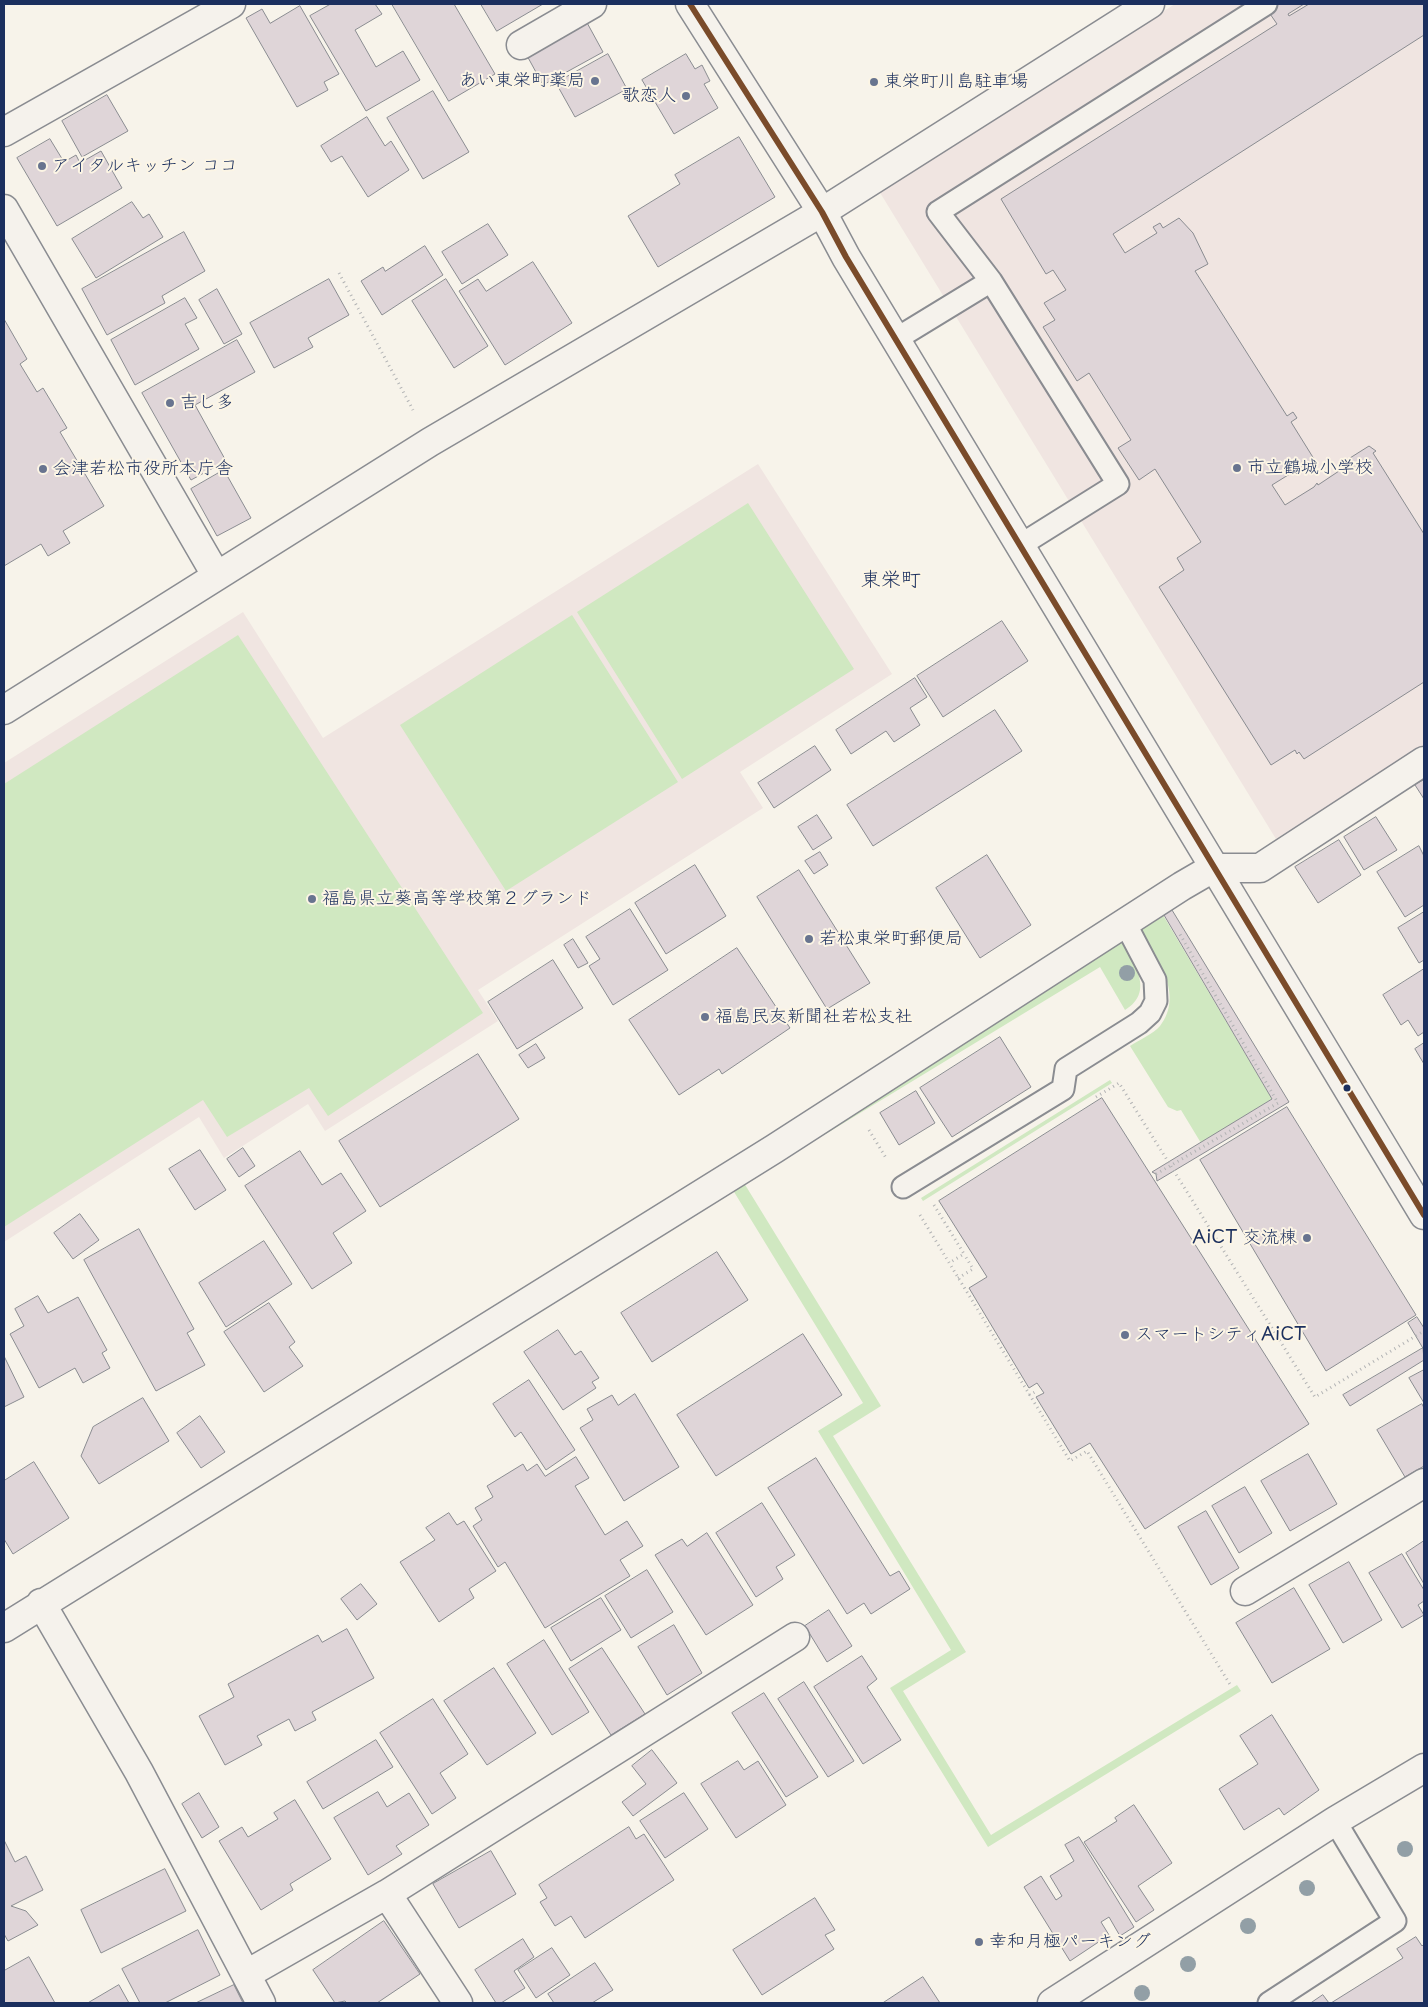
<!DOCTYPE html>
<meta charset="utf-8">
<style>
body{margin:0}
#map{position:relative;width:1428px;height:2007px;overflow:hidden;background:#f7f3ea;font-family:"Playpen Sans",sans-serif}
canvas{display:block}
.frame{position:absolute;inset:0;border:5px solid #1b2f5e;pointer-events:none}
</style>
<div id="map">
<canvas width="1428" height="2007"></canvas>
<div class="frame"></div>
</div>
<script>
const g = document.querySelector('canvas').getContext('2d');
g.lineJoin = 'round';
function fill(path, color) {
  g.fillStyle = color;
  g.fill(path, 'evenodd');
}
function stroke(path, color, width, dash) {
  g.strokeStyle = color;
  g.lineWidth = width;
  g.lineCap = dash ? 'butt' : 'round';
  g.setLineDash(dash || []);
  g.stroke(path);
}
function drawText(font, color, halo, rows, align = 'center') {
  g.font = font + ' "Playpen Sans","Klee One",sans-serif';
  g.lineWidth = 4;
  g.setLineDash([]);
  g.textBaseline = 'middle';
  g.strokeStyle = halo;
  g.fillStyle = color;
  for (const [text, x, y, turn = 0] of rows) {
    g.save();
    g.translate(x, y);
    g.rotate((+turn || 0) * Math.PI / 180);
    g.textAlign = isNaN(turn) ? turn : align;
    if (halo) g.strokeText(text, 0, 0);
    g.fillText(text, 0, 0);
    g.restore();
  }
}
const built = new Path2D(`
 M1175,4H1424V745L1276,839L879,191Z
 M758,464L892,674L740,772L763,808L478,990L498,1021L325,1131L308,1104L224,1158L199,1117L4,1242V763L243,612L323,738Z`);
const green = new Path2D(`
 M748,503L854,669L682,779L577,612Z
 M572,615L678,782L506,891L400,725Z
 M238,635L483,1013L328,1116L309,1088L227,1137L203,1100L4,1227V784Z
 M1163,915L1272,1099L1201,1143L1181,1110L1177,1111L1168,1107L1130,1046C1139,1040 1153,1034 1160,1026C1185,994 1156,957 1140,928Z
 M1122,941C1134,963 1155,992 1125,1010L1100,967L824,1135L819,1128Z
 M1110,1080L1112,1083L923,1201L921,1198Z
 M728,1182L744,1183L881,1406L833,1436L966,1652L903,1691L991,1835L1237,1685L1241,1691L988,1847L890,1688L951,1650L818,1431L863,1403Z`);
const building = new Path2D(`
 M331,4H375L382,14L355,30L376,67L403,51L420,80L366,111L310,16Z
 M392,4H454L495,74L449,101Z
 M481,4H543L497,31Z
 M1272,4H1304L1288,14L1289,16L1309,4H1424V35L1113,234L1125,253L1157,233L1153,227L1160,223L1163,228L1179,218L1193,233L1208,264L1195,271L1287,416L1293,412L1297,418L1291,422L1314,459L1272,485L1285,505L1314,487L1317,483L1318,485L1342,469V463L1369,446L1376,451L1373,453L1424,534V682L1304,759L1299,752L1297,754L1295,750L1271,765L1159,587L1184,570L1177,558L1201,542L1155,469L1139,480L1118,448L1131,440L1089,373L1077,381L1043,327L1055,320L1044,303L1066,290L1053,270L1046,274L1001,199L1277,24L1266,8Z
 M300,6L339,74L324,82L328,90L297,107L246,18L262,9L270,23Z
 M585,19L603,52L543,85L525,52Z
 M608,54L627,89L575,117L556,83Z
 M686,54L695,69L702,65L710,81L704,84L718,108L674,134L642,80Z
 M433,91L469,152L423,179L387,118Z
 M107,95L128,131L82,157L62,121Z
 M367,117L385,146L391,141L409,170L368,197L342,156L331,162L321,146Z
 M739,137L775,197L658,267L628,216L680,184L675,175Z
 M50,139L64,162L76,155L80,163L101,151L122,188L57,226L17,158Z
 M132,202L143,218L149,214L163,237L96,278L72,239Z
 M488,224L508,255L462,284L442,252Z
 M184,232L205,271L162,296L165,303L107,335L82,289Z
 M425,246L443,275L382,315L361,281L383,267L385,271Z
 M533,262L572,323L505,365L459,291L478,279L486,291Z
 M329,279L349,315L308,338L313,347L274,368L250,323Z
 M446,279L488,346L454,368L412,301Z
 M217,289L242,334L224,344L199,300Z
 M185,298L197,318L185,324L199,349L135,385L111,340Z
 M4,319L27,359L20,364L37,392L43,388L67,428L60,432L104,506L63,531L70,543L48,556L41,544L4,566Z
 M237,340L255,372L195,405L226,461L191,480L142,393Z
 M224,470L251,518L217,536L191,489Z
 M1002,621L1028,661L943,717L917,676Z
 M915,678L927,697L910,708L920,725L894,742L886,731L851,754L836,730Z
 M995,710L1022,751L873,846L847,805Z
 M815,746L831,770L774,808L758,783Z
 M1424,780V799L1415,785Z
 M817,815L832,838L813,850L798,827Z
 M1376,817L1397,850L1364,870L1344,837Z
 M1339,840L1361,875L1318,903L1295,867Z
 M1419,846L1424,856V905L1405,917L1377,872Z
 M820,852L828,865L814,874L805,861Z
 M987,855L1031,925L980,958L936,888Z
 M695,865L726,916L666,954L635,903Z
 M799,870L870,983L827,1009L757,897Z
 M630,909L668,970L613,1005L589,966L600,959L586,937Z
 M1172,910L1289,1102L1157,1181L1156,1174L1152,1172L1272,1099L1164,915Z
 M1424,912V960L1419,963L1398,928Z
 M573,939L588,963L578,968L564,945Z
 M737,948L790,1028L722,1074L719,1069L679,1095L629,1020Z
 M553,960L583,1008L517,1049L488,1002Z
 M1424,969V1032L1418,1036L1408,1020L1401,1025L1383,995Z
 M1000,1037L1031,1087L952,1137L920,1088Z
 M1424,1043V1064L1415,1049Z
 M536,1044L545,1058L528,1068L519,1055Z
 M478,1054L519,1119L380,1207L339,1141Z
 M916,1091L935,1123L899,1145L880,1113Z
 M1102,1098L1309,1424L1145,1529L1090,1443L1071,1454L1036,1397L1044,1393L1037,1383L1029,1388L969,1288L987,1277L939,1201Z
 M1287,1107L1416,1315L1326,1371L1200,1160Z
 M243,1148L255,1166L239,1177L227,1159Z
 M200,1150L226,1190L195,1210L169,1169Z
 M300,1151L322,1185L341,1173L366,1211L333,1233L352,1263L312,1289L245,1186Z
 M80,1214L99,1240L73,1259L54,1233Z
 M139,1229L194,1329L187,1333L205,1365L156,1391L84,1260Z
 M264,1241L292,1284L226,1327L199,1283Z
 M717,1252L748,1300L652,1362L621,1313Z
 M38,1296L48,1313L78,1297L107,1350L102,1353L110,1368L83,1383L75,1368L39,1388L10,1334L24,1326L15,1309Z
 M269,1303L295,1342L289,1347L303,1366L264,1392L224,1332Z
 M1417,1317L1424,1328V1350L1408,1323Z
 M558,1330L575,1355L581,1351L599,1378L592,1382L596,1388L563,1410L524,1352Z
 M803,1334L842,1395L716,1476L677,1415Z
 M1423,1348L1424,1360L1350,1406L1343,1395Z
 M4,1356L24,1397L4,1407Z
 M1424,1370V1403L1409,1378Z
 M529,1380L575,1450L546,1470L521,1432L515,1437L493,1404Z
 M635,1394L679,1467L624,1501L580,1428L593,1420L587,1409L612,1395L618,1405Z
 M143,1398L169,1441L99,1484L81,1456L93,1427Z
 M1422,1404L1424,1408V1466L1405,1477L1377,1430Z
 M200,1416L225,1452L201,1468L177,1433Z
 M1308,1454L1337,1504L1290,1531L1261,1481Z
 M576,1457L589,1478L575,1486L605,1535L627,1521L643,1546L620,1560L630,1576L545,1628L505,1562L498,1567L473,1526L482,1520L475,1508L493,1497L487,1486L523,1464L527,1471L537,1464L545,1476Z
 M816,1458L890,1576L899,1571L910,1589L871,1614L864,1603L847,1614L768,1488Z
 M34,1462L69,1518L13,1554L4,1539V1481Z
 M1245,1487L1272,1533L1239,1553L1212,1506Z
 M762,1503L795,1555L776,1567L783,1579L756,1597L716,1533Z
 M1206,1511L1239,1568L1211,1585L1178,1527Z
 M449,1513L457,1525L464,1521L496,1571L469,1589L474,1598L439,1622L400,1562L435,1540L426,1528Z
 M707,1533L753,1605L706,1635L655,1555L682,1539L687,1546Z
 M1424,1541V1584L1406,1553Z
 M1402,1554L1424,1590V1601L1418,1605L1424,1615L1402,1628L1369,1573Z
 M1349,1562L1382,1620L1343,1643L1309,1585Z
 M647,1570L673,1612L631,1638L605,1596Z
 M361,1584L377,1604L357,1620L341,1599Z
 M1294,1588L1330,1649L1272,1683L1236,1623Z
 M601,1598L621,1630L571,1661L551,1628Z
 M829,1610L852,1646L827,1662L805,1626Z
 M674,1625L702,1673L667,1695L638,1647Z
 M347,1629L374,1678L312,1712L316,1720L295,1731L289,1719L257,1736L262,1745L225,1765L199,1716L234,1697L228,1684L318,1635L322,1642Z
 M544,1640L589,1712L552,1735L507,1664Z
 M602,1648L645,1714L611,1735L569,1669Z
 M862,1656L877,1679L867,1687L901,1740L863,1764L814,1687Z
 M494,1668L536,1733L487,1765L444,1701Z
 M804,1682L854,1761L828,1777L778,1699Z
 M764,1693L818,1777L786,1797L732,1713Z
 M433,1699L468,1754L440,1773L456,1798L432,1814L380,1733Z
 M1272,1715L1319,1790L1284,1815L1279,1808L1244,1830L1219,1789L1258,1764L1240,1736Z
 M376,1740L393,1767L323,1809L307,1782Z
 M652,1750L677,1783L633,1816L622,1802L646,1784L632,1766Z
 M738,1761L744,1770L758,1761L786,1805L736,1838L701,1784Z
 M378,1792L387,1807L409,1793L429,1825L396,1846L402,1854L368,1875L334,1818Z
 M199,1793L219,1827L202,1838L182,1804Z
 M684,1793L708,1829L665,1858L640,1821Z
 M295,1800L331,1859L290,1884L293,1890L261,1910L219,1841L242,1827L248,1837L278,1819L274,1813Z
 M1134,1805L1172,1863L1138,1886L1154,1910L1136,1922L1084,1842L1117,1821L1115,1818Z
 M629,1827L636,1839L644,1834L674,1880L585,1938L571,1916L555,1926L540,1902L547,1898L539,1885Z
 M1079,1837L1134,1927L1120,1936L1109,1917L1101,1922L1109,1935L1070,1961L1024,1887L1041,1876L1056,1900L1062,1896L1050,1876L1074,1861L1065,1845Z
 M4,1840L15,1862L26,1856L43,1890L11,1906L26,1911L38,1925L8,1941L4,1934Z
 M491,1851L516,1894L459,1928L433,1884Z
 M165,1869L186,1911L101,1953L81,1910Z
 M815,1898L835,1930L825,1935L834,1949L762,1995L733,1950Z
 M384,1921L420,1974L377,2003H347L345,2001L335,2003L313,1970Z
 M198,1930L220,1975L165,2003H140L122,1969Z
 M1416,1937L1422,1946L1424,1944V2003H1331L1403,1958L1397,1949Z
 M523,1939L534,1957L514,1971L525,1988L501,2003H496L475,1970Z
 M552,1948L570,1975L536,1998L518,1970Z
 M29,1957L55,2003H4V1971Z
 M595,1963L613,1990L592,2003H554L548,1994Z
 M923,1977L940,2003H883Z
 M119,1985L129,2003H88Z
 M234,1985L243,2003H196Z
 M1323,1995L1329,2003H1311Z`);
const path = new Path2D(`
 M339,273L413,410
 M1096,1097L1119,1083L1315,1397L1424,1331
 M869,1130L886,1158
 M1156,1174L1278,1103L1178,931
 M934,1205L964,1254L949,1263
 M920,1215L1070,1461L1087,1451L1231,1686
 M958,1278L973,1269L964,1254
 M1029,1395L1037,1391`);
const service = new Path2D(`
 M896,339L991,281
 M1019,546L1118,484L991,281L938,212L1266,4
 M903,1187L1063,1089L1066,1069L1139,1023L1150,1013L1156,1001L1155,980L1125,923
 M1269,2003L1395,1921L1335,1821`);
const minor = new Path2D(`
 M521,45L592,4
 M4,132L231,4
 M4,209L216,575
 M4,710L430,442L822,212L1150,4
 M1245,1591L1424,1483
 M41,1603L139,1772L261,2003
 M4,1628L774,1149L1182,886L1213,868H1260L1424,761
 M387,1894L458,2003
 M247,1974L387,1894L795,1637
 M1052,2003L1335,1821L1424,1768`);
const tertiary = new Path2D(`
 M690,4L822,212L846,257L1424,1215`);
const bus1 = new Path2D(`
 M690,4L822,212L846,257L1424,1215`);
const trees = [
 [1127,973],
 [1405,1849],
 [1307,1888],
 [1248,1926],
 [1188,1964],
 [1142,1993]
];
const markers = [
 [595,81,5,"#68748f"],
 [874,82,5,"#68748f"],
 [686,96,5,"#68748f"],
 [42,166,5,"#68748f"],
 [170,403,5,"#68748f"],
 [1237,468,5,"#68748f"],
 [43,469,5,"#68748f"],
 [312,899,5,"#68748f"],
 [809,939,5,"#68748f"],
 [705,1017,5,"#68748f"],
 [1347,1088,4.5,"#1b2f5e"],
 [1307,1238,5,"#68748f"],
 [1125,1335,5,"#68748f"],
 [979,1942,5,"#68748f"]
];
const poiNames = [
 ["あい東栄町薬局",585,81,"right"],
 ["東栄町川島駐車場",884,82],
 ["歌恋人",676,96,"right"],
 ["アイタルキッチン ココ",52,166],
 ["吉し多",180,403],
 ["市立鶴城小学校",1247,468],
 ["会津若松市役所本庁舎",53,469],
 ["福島県立葵高等学校第２グランド",322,899],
 ["若松東栄町郵便局",819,939],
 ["福島民友新聞社若松支社",715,1017],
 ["AiCT 交流棟",1297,1238,"right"],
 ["スマートシティAiCT",1135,1335],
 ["幸和月極パーキング",989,1942]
];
const quarterNames = [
 ["東栄町",891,580]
];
fill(built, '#f0e5e1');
fill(green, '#d0e8c1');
fill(building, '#dfd5d8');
stroke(building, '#8a8c91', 1);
stroke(service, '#8a8c91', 25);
stroke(minor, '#8a8c91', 31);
stroke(tertiary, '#8a8c91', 31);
stroke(path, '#b2b3b4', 3, [1, 4]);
stroke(service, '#f5f2ec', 21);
stroke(minor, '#f5f2ec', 28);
stroke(tertiary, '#f5f2ec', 28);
stroke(bus1, '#7a4b2a', 6);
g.fillStyle = '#929fa6';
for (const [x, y] of trees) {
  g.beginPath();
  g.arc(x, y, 8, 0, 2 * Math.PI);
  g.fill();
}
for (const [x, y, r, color] of markers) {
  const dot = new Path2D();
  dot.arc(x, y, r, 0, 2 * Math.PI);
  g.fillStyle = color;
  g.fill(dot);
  stroke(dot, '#fcf5e5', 2);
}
drawText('18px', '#1b2f5e', '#fcf5e5', poiNames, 'left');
drawText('20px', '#1b2f5e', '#fcf5e5', quarterNames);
</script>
